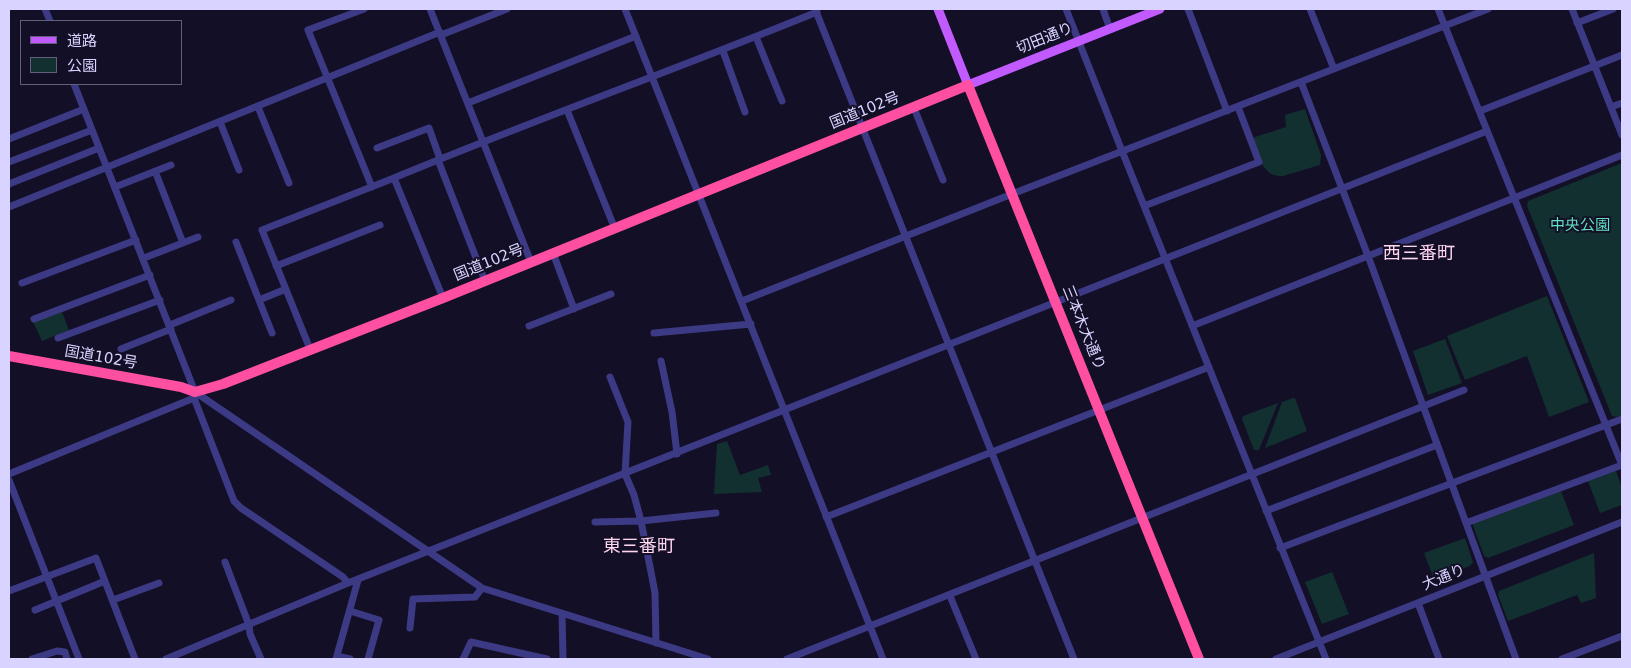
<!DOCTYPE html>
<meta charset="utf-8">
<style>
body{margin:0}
#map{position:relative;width:1631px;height:668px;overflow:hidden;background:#130f26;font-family:"DejaVu Sans","Noto Sans JP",sans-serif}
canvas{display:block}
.frame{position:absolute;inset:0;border:10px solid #d9d4ff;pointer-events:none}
.legend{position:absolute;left:20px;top:20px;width:162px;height:65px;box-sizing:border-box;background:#130f26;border:1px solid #625e7d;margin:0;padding:6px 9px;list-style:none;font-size:15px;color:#d9d4ff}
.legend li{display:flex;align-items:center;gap:10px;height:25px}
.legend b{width:25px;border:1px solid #625e7d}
</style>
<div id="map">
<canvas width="1631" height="668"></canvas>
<div class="frame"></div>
<ul class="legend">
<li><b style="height:6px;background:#c25bff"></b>道路</li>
<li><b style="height:14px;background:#12302f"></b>公園</li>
</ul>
</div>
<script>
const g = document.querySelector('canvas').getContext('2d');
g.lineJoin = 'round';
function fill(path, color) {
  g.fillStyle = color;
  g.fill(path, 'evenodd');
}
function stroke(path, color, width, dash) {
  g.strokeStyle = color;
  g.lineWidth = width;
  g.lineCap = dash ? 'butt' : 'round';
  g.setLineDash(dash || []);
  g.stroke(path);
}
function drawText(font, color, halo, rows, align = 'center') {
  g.font = font + ' "DejaVu Sans","Noto Sans JP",sans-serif';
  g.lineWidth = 4;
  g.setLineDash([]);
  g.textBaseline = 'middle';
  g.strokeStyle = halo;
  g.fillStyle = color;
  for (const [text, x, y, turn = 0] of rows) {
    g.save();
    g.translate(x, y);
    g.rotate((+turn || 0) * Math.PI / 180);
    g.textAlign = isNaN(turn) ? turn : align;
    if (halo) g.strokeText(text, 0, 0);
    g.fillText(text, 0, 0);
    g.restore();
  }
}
const green = new Path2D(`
 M1305,109L1321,155L1320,165L1283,176C1262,178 1258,154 1252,138L1286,127L1285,115Z
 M1622,163V415L1617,417L1612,416L1527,206L1528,201Z
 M1547,296L1589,402L1549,417L1527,356L1465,380L1447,336Z
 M62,312L69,330L42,341L33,322Z
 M1445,339L1462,383L1428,395L1413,351Z
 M1293,398H1295L1307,431L1265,448L1282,402Z
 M1278,403L1259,450H1254L1242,419L1243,416Z
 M727,441L740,475L768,465L771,475L758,478L762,492L714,494L717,444Z
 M1616,471L1622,488V505L1600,513L1588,481Z
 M1561,491L1574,525L1488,558L1484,556L1472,523Z
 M1465,538L1473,562L1470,566L1434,579L1424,553Z
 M1594,553L1596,598L1581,603L1577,595L1508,621L1498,595L1499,591Z
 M1332,572L1349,614L1322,624L1305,582Z`);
const minor = new Path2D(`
 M45,9L50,21
 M364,9L308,30L372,187
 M430,9L531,262
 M625,9L883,659
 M815,9L1074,659
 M1066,9L1122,151L1326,659
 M1103,9L1110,29
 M1188,9L1227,111
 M1310,9L1334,69
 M1438,9L1622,465
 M1572,9L1622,135
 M1577,23L1613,9
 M441,35L507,9
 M756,37L782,101
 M723,51L745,112
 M1301,82L1368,256L1516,659
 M74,84L195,392L482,588L708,659
 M468,103L636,36
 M258,107L289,183
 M1611,107L1622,103
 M914,108L943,180
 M567,110L615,229
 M1480,111L1622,55
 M220,122L239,170
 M9,139L84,109
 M377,148L429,128L440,159
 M438,160L485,281
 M9,162L92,130
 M155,171L183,243
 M394,178C534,120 677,69 817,12
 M9,184L99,148
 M115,187L171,165
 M1144,206L1259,162L1238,107
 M9,207L440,32
 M236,242L272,333
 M553,253L574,309
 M144,258L198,237
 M276,266L380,225
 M22,283L136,240
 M259,300L286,289
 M742,301L1012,194L1488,9
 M34,319L150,275
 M170,325L231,300
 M529,326L611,294
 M1192,326L1622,155
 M654,333L751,324
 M58,338L160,300
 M121,349L171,329
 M310,349L262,230L394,178L443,298
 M661,361L672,412L677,454
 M610,377L628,422L625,474L634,495L641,521L651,572L655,593L656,643
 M195,392L194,398L234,501L241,508L343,577L348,583
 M9,474L194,398
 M9,480L79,659
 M1266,511L1437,445
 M826,517L1209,367
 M595,522L641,521L716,513
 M1466,523L1622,465
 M1280,548L1622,419
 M225,562L249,625L250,634L261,659
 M9,591L96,558L135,659
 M950,596L976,659
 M113,600L159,583
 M1418,603L1439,659
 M35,610L105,581
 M350,611L379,620L368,659
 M562,614L563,659
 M410,628L413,599L475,597L482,588
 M337,656L350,659
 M32,659L57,651L65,652L67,659
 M166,659L348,583L1487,131
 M336,659L358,580
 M463,659L471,642L547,659
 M787,659L1464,390
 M1276,659L1622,522
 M1562,659L1622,636`);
const major = new Path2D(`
 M938,9L968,85L1160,9`);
const highway = new Path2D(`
 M9,356L181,387L195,392L223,384L443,298L968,85L1199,659`);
const streetNames = [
 ["切田通り",1045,39,-22],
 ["国道102号",865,111,-22],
 ["国道102号",489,263,-22],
 ["三本木大通り",1083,328,68],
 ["国道102号",101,358,10],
 ["大通り",1444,578,-22]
];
const parkNames = [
 ["中央公園",1580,226]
];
const quarterNames = [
 ["西三番町",1419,254],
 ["東三番町",639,547]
];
fill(green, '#12302f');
stroke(minor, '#3d3a85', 7);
stroke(major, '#c25bff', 9);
stroke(highway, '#ff4fa3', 10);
drawText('15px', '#d9d4ff', '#130f26', streetNames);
drawText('15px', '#5fe0c0', '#130f26', parkNames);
drawText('18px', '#ffd6f0', '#130f26', quarterNames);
</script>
